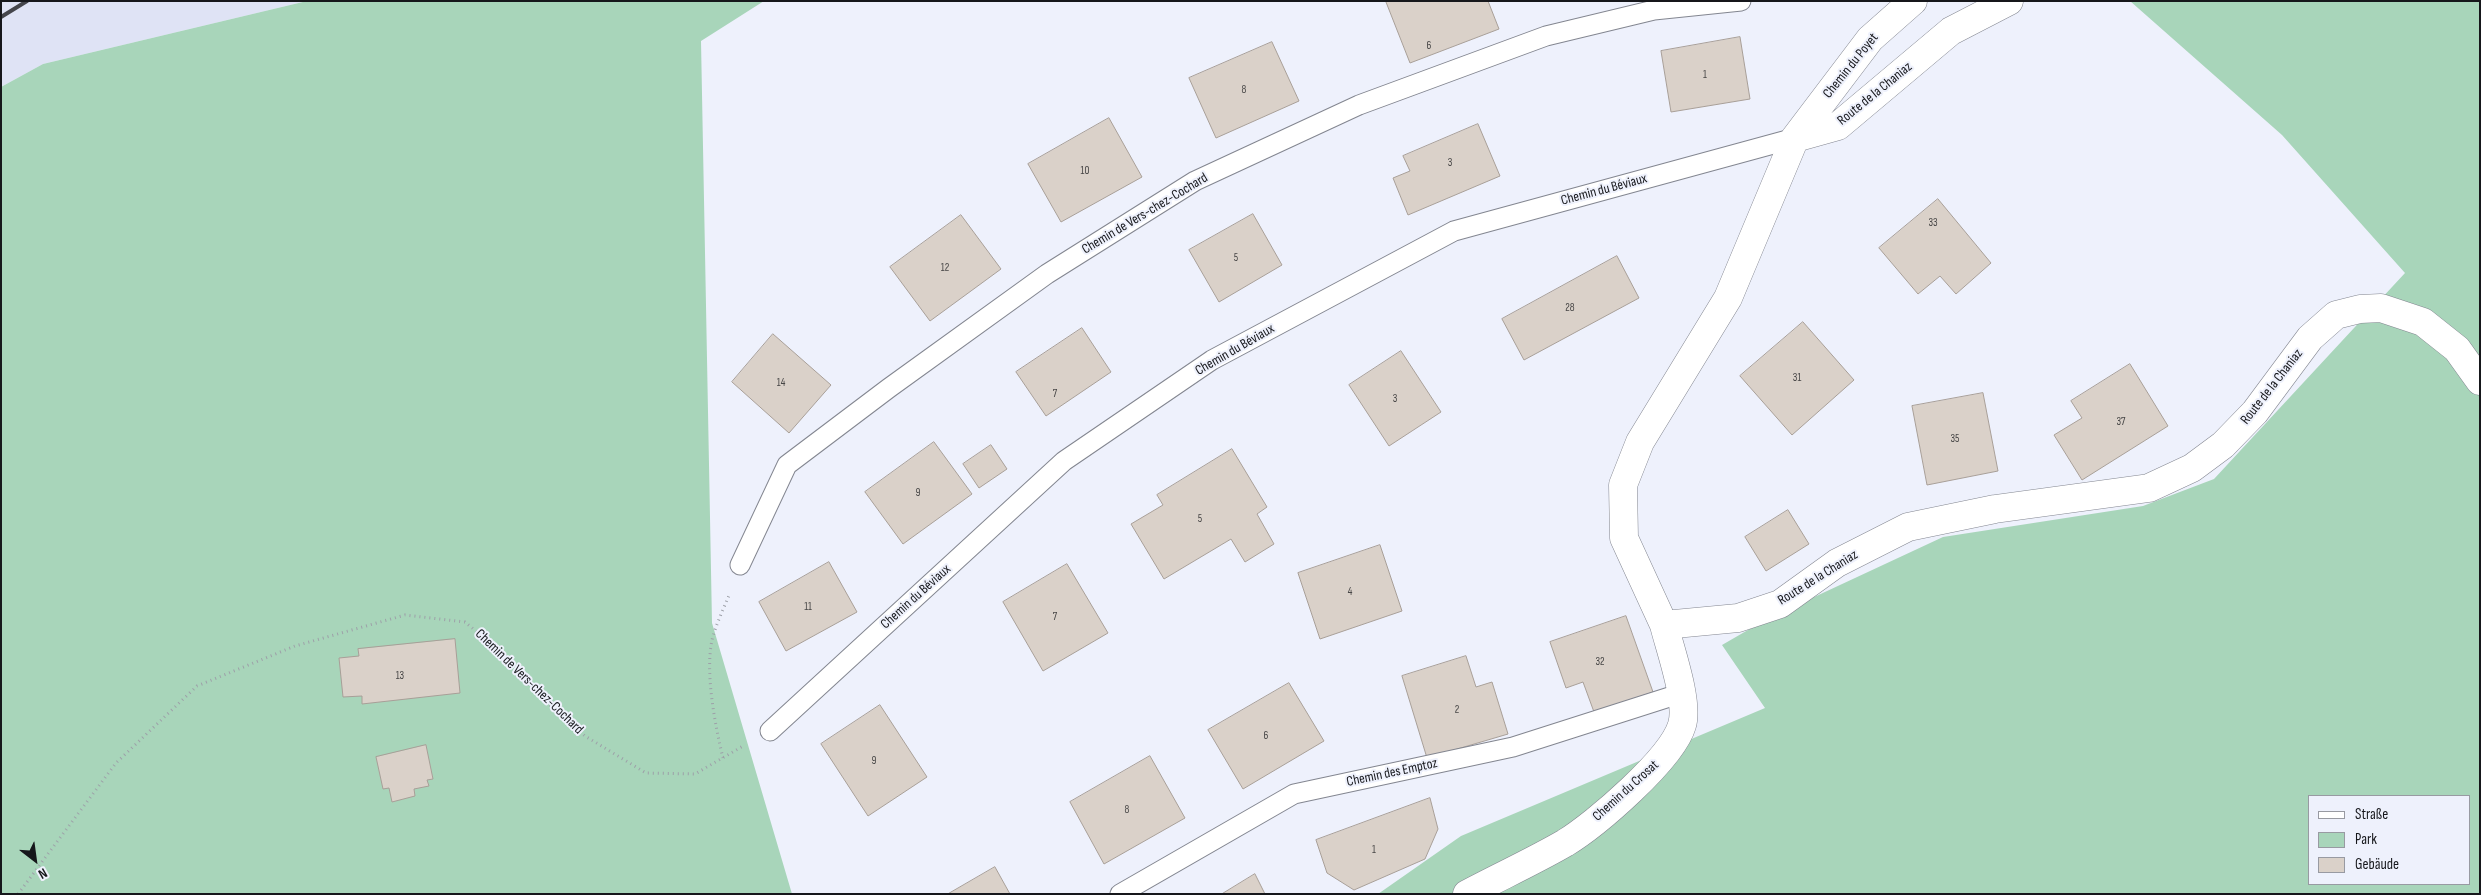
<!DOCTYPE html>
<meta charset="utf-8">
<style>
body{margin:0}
#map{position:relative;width:2481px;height:895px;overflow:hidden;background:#eef1fc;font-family:"Sofia Sans Condensed",sans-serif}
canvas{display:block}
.frame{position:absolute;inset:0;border:2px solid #16171b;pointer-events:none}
.legend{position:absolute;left:2308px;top:795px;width:162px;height:90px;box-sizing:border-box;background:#eef1fc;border:1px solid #989aa2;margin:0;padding:6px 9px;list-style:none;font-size:15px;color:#16171b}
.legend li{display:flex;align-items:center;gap:10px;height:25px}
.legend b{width:25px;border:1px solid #989aa2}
.north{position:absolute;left:10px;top:835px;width:50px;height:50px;-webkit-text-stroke:4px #eef1fc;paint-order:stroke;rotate:150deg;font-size:14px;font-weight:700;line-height:20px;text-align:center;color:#16171b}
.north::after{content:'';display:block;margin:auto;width:18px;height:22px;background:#16171b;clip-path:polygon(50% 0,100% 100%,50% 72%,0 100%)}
</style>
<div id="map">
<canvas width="2481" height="895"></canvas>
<div class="frame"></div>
<ul class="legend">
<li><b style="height:6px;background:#fff"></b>Straße</li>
<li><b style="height:14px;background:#a8d5ba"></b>Park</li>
<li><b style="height:14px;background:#dad1c9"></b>Gebäude</li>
</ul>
<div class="north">N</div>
</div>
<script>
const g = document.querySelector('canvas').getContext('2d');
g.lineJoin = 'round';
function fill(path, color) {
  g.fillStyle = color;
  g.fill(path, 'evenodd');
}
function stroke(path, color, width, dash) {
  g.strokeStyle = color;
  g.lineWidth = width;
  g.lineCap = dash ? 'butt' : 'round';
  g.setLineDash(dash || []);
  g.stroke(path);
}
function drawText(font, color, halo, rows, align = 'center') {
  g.font = font + ' "Sofia Sans Condensed",sans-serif';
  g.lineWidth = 4;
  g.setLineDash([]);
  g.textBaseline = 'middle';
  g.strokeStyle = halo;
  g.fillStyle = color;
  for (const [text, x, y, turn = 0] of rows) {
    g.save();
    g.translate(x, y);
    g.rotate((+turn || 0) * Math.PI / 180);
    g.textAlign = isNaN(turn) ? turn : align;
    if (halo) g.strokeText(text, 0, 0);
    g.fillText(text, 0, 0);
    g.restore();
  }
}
const built = new Path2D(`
 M1,1H307L43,64L1,87Z`);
const green = new Path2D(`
 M307,1H764L701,41L712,623L792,894H1V87L43,64Z
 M2130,1H2480V894H1378L1461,836L1765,708L1722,645L1767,619L1943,537L2143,506L2214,479L2405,273L2282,135ZM2310,796H2470V884H2310Z`);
const building = new Path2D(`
 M1388,1H1488L1499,29L1410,63L1386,2Z
 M1740,37L1750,99L1671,112L1661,51Z
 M1272,42L1299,101L1216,138L1189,78Z
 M1109,118L1142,177L1061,222L1028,164Z
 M1478,124L1500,176L1408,215L1393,178L1410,171L1403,156Z
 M1938,199L1991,263L1956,294L1940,276L1918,294L1879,248Z
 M1253,214L1282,265L1219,302L1189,250Z
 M961,215L1001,269L930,321L890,267Z
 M1617,256L1639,298L1524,360L1502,319Z
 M1803,322L1854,380L1792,435L1740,376Z
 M1082,328L1111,372L1046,416L1016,372Z
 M773,334L831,385L789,433L732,382Z
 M1401,351L1441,412L1389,446L1349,385Z
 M2130,364L2168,426L2082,480L2054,435L2082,418L2071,401Z
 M1983,393L1998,471L1927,485L1912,406Z
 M934,442L972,494L903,544L865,492Z
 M991,445L1007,469L979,488L963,464Z
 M1232,449L1267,507L1257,514L1274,544L1245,562L1231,539L1164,579L1131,524L1163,505L1157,495Z
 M1788,510L1809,544L1766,571L1745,537Z
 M1380,545L1402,611L1320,639L1298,573Z
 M829,562L857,612L786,651L759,602Z
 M1067,564L1108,633L1043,671L1003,602Z
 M1626,616L1653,692L1594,712L1583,682L1566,688L1550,642Z
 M455,639L460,693L362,704V696L343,697L339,658L359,656L358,649Z
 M1466,656L1476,687L1492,682L1508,734L1427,758L1402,676Z
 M1289,683L1324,741L1243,789L1208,730Z
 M880,705L927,777L868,816L821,744Z
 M426,745L433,779L427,780L429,786L414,789L415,796L392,802L389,788L383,789L376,757Z
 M1150,756L1185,818L1104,864L1070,802Z
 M1430,798L1438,829L1425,859L1354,890L1327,873L1316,840Z
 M995,867L1010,894H948Z
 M1255,874L1265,894H1222Z`);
const path = new Path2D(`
 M723,758C715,725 705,673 712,640C716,624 724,608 730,593
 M18,894L116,763L197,686L295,646L405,615L465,622L500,651L532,689L585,736L646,773L695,774L743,746`);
const lane = new Path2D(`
 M740,565L787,465L889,388L1047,274L1195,181L1359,105L1546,36L1654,10L1741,1
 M770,731L1064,461L1212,360L1454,231L1795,138
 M1120,894L1294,794L1513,747L1682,693`);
const street = new Path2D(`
 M2009,1L1951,31L1838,126L1795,138L1728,298L1640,442L1623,485L1624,538L1664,625L1738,618L1780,604L1837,563L1908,527L1995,509L2149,488L2192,468L2223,445L2255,412L2310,338L2336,315L2360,309L2381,308L2423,322L2457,349L2480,381
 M1795,138L1870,39L1913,1
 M1467,894C1499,877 1534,861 1565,843C1596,824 1672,759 1682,725C1689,702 1670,649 1664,625`);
const rail = new Path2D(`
 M1,17L27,1`);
const numberNames = [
 ["6",1429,46],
 ["1",1705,75],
 ["8",1244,90],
 ["3",1450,163],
 ["10",1085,171],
 ["33",1933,223],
 ["5",1236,258],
 ["12",945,268],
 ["28",1570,308],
 ["31",1797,378],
 ["14",781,383],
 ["7",1055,394],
 ["3",1395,399],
 ["37",2121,422],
 ["35",1955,439],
 ["9",918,493],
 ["5",1200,519],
 ["4",1350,592],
 ["11",808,607],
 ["7",1055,617],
 ["32",1600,662],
 ["13",400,676],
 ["2",1457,710],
 ["6",1266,736],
 ["9",874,761],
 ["8",1127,810],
 ["1",1374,850]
];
const streetNames = [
 ["Chemin du Poyet",1851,66,-51],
 ["Route de la Chaniaz",1875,94,-39],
 ["Chemin du Béviaux",1604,190,-15],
 ["Chemin de Vers-chez-Cochard",1145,214,-31],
 ["Chemin du Béviaux",1235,350,-30],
 ["Route de la Chaniaz",2272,387,-52],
 ["Route de la Chaniaz",1818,578,-32],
 ["Chemin du Béviaux",916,597,-42],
 ["Chemin de Vers-chez-Cochard",529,682,44],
 ["Chemin des Emptoz",1392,773,-12],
 ["Chemin du Crosat",1626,791,-42]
];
fill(built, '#dfe3f5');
fill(green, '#a8d5ba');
fill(building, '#dad1c9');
stroke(building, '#a89f98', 1);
stroke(lane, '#838690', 21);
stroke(street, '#838690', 29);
stroke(path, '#9da0a8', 3, [1, 4]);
stroke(lane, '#fff', 19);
stroke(street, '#fff', 28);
stroke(rail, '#44454b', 4);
drawText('11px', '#474646', null, numberNames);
drawText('14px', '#16171b', '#eef1fc', streetNames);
</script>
